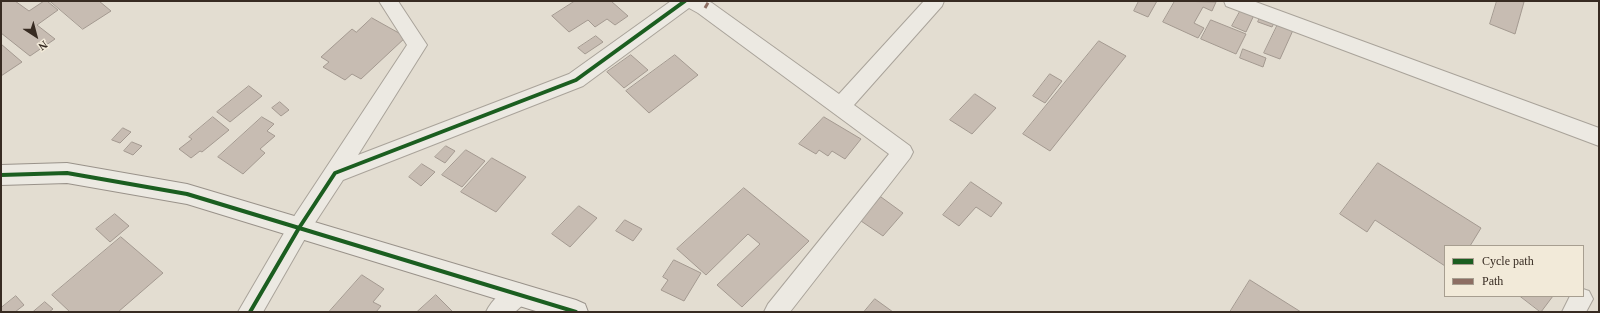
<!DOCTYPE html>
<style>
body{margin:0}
#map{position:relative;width:1600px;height:313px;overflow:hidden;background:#e3ddd1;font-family:"Times New Roman",serif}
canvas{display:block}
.frame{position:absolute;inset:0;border:2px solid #372b22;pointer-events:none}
.legend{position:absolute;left:1444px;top:245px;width:140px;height:52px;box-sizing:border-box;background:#f2ead9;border:1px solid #a79e90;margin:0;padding:5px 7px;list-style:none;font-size:12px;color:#372b22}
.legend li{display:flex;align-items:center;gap:8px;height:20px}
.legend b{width:20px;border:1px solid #a79e90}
.north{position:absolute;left:16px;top:16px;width:40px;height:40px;-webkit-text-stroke:3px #f2ead9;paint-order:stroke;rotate:144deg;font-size:11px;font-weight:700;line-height:16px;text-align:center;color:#372b22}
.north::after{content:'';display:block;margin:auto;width:14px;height:18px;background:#372b22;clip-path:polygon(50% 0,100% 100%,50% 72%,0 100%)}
</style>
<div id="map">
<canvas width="1600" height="313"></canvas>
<div class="frame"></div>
<ul class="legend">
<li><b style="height:5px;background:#1b5e20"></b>Cycle path</li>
<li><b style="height:5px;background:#8d6e63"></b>Path</li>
</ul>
<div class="north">N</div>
</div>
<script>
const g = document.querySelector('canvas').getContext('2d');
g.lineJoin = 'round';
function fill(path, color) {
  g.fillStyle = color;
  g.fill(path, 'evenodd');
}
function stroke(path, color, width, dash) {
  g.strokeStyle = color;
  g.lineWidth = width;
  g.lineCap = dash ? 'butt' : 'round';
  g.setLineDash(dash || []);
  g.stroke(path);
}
const building = new Path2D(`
 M1,1H15L29,11L44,1H47L58,10L37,25L55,39L30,56L1,33Z
 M50,1H99L111,11L83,29Z
 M575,1H611L628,16L615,25L607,19L595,27L588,20L569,32L552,16Z
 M1139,1H1157L1148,17L1134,11Z
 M1175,1L1216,2L1212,11L1203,7L1194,23L1204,28L1198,38L1163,22Z
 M1497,1H1520L1524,2L1515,34L1490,24Z
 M1242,8L1255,13L1246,32L1232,26Z
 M1261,15L1275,21L1272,27L1258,22Z
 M372,18L406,37L361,79L352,74L345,80L323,67L329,62L321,57L352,29L356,32Z
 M1211,20L1246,34L1236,54L1201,39Z
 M1279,22L1294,28L1280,59L1264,53Z
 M596,36L603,42L585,54L578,48Z
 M1099,41L1126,56L1050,151L1023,134Z
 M1,44L22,62L1,76Z
 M1243,49L1266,58L1263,67L1240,58Z
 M631,55L648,70L624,88L607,72Z
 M675,55L698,75L649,113L626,91Z
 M1050,74L1062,81L1045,103L1033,96Z
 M249,86L262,96L230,122L217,112Z
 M975,94L996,108L972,134L950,120Z
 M280,102L289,110L281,116L272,108Z
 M213,117L229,130L202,152L200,151L191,158L179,149L192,139L189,137Z
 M262,117L274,124L267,131L275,136L260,149L265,153L243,174L218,157Z
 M824,117L861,139L845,159L832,151L828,156L819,150L816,154L799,144Z
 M123,128L131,132L120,143L112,140Z
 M132,142L142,146L133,155L124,151Z
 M446,146L455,151L445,163L435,157Z
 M466,150L485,161L462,187L442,175Z
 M492,158L526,177L496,212L461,192Z
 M1378,163L1481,228L1470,246H1445V266L1375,220L1367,232L1340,214Z
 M422,164L435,172L421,186L409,177Z
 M971,182L1002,203L991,217L976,207L959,226L943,215Z
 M744,188L809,241L742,307L717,285L760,244L748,234L706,275L677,249Z
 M881,197L903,213L883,236L861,221Z
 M579,206L597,218L570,247L552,234Z
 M115,214L129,226L110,242L96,229Z
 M625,220L642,229L633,241L616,231Z
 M121,237L163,273L118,312H70L52,295Z
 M674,260L701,273L684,301L661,290L668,280L663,277Z
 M362,275L384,289L373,302L381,306L376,312H329Z
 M1250,280L1301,312H1230Z
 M436,295L453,312H417Z
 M16,296L24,305L15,312H1V308Z
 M1520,296H1553L1541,312Z
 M875,299L893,312H864Z
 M45,302L53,309L49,312H33Z`);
const street = new Path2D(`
 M379,1H398L427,45L358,155L569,74L671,1H708L712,3L839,94L924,1H944L942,6L854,105L910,146L913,152L910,158L790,312H764L768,304L889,154L698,13L689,8L583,86L343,180L307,235L263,312H238L291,221L407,45Z
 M1224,1H1253L1599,128V146L1226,6Z
 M518,283L526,286L529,294L526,302L515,312H486C492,299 505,288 518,283Z
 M1583,289L1589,291L1593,299L1586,312H1562L1570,296H1583Z`);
const secondary = new Path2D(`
 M67,163L187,184L576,300L585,304L588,312H539L187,204L67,183L1,185V165Z`);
const quiet = new Path2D(`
 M705,8L709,1`);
const cycleway = new Path2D(`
 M1,175L67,173L187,194L576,312
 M250,312L299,228L335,173L576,80L685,1`);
fill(building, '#c7bcb2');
stroke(building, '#a39990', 1);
stroke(street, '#a9a39a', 2);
stroke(secondary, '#99928a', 2);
fill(street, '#ece9e2');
fill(secondary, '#ece9e2');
stroke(quiet, '#8d6e63', 3, [6, 3]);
stroke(cycleway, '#1b5e20', 4);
</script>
